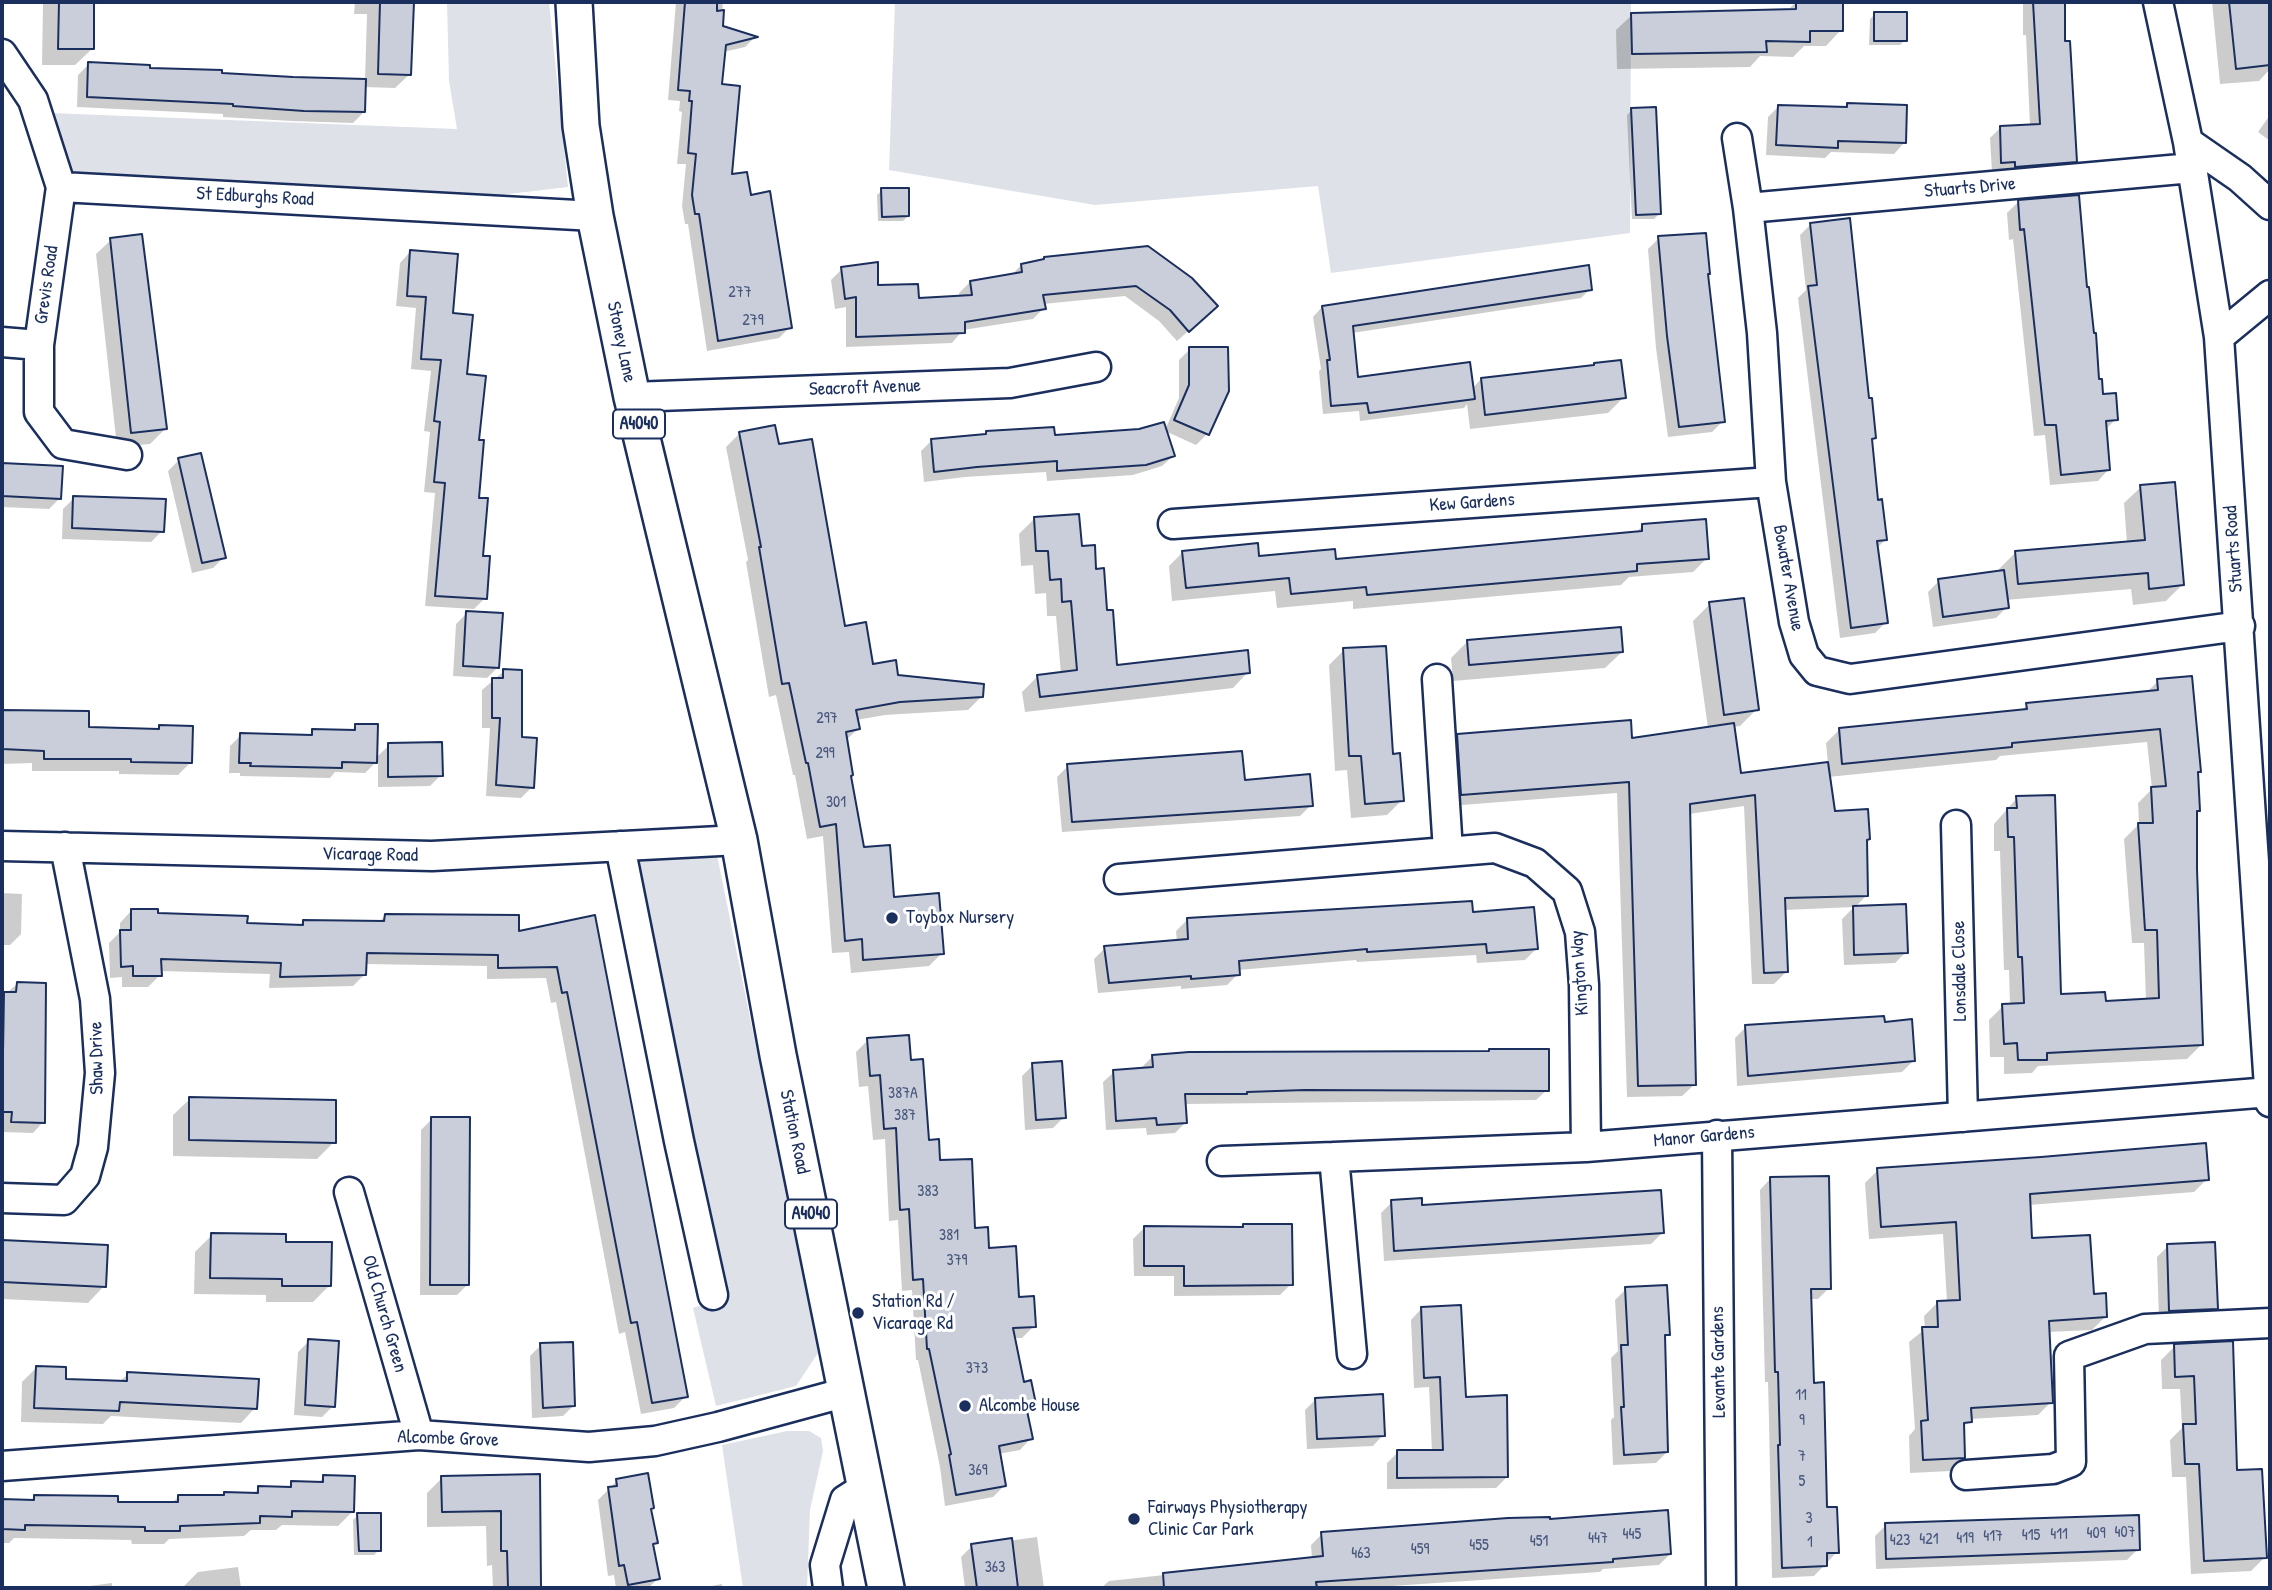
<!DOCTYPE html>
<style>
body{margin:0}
#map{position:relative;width:2272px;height:1590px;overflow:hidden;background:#fff;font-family:"Patrick Hand",sans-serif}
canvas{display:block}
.frame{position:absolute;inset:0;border:4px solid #1b2f5e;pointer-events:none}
</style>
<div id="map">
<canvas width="2272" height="1590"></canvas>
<div class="frame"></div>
</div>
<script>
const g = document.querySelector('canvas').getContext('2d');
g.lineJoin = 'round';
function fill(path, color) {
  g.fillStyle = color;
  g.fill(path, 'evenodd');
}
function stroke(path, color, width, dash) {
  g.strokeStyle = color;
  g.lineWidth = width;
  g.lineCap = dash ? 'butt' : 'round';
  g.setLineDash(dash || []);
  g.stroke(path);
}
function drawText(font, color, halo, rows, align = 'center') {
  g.font = font + ' "Patrick Hand",sans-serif';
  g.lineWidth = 6;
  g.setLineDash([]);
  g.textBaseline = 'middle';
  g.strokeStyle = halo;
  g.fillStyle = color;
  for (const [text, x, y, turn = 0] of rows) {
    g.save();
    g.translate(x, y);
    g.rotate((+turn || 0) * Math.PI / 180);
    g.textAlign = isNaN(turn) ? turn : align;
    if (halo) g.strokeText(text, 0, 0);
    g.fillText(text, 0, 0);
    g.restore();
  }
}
const green = new Path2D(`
 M447,2H549L568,187L500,195L71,175L50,113L457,129L449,81Z
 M895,2H1631L1630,233L1331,273L1318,186L1095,205L889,170Z
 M717,855L818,1353L796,1386L716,1406L693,1308L730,1296L633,861Z
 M787,1431H809L821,1438L823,1451L810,1510L807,1588H743L722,1445Z`);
const shadow = new Path2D(`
 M43,2H92V49L75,65H42Z
 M355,2H412L410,74L395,88L364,87V112L353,123L292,121L223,117V114L77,107L78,75L89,64L220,74L365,81L367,14H354Z
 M676,2H723L721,27L754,38L745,47L723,52L720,86L730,177L750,197L790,327L779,338L707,351L688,224H685L682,206L686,164H677L682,112L679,111L680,101L668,100Z
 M1796,2H1842L1841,30L1826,46H1804L1793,57L1760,56L1750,67L1617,69L1616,30L1632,15L1787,11Z
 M2023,2H2064L2063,43L2075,161L2065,171L1992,172L1990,138L2000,128L2030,126L2026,35H2023Z
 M2212,2H2269L2270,69L2259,81L2220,84Z
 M1875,14L1905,40L1900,45H1869L1870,19Z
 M1847,104L1904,143L1894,154L1831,152L1825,158L1766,155L1768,117L1779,106L1843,109Z
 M1632,110L1659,214L1654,219H1632L1627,115Z
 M2270,115V141L2258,132Z
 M882,190L908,216L903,221H878L877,195Z
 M2018,202L2098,381L2101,396L2116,419L2105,430L2108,470L2098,481L2050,485L2045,435L2034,436L2013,239L2009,240L2007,213Z
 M1811,224L1868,400L1874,438L1870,442L1877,502L1885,540L1877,548L1886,622L1875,633L1840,638L1798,298L1806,290L1800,235Z
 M1659,238L1708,274L1723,421L1712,432L1668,437L1656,348L1648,249Z
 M111,240L165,429L150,444L117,447L96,254Z
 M1148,248L1204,317L1177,341L1159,321L1125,296L1043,304L1044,308L1033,319L963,330L952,343L846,347V307L835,309L831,280L842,269L876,287L917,300L960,298L959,293L970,282L1011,276L1021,265Z
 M410,252L451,315L477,441L478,499L485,598L474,609L425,606L435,493L424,492L430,432L424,431L431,371L411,369L416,308L396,306L400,263Z
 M1590,289L1581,298L1352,333L1356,379L1472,389L1481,379L1592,367L1594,365L1624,397L1608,413L1470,429L1467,404L1464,408L1360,421L1359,411L1323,414L1319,371L1321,369L1313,317L1322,307Z
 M1190,349L1227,390L1207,434L1196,445L1165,431L1173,456L1162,466L1133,475L1047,481L1046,472L965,477L924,482L921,451L932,440L983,436L987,433L1053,437L1165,430L1179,398V360Z
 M740,433L777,446L844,628L872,666L896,677L982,696L968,710L885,715L856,720L858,729L845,741L849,777L863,849L893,898L942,953L929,966L851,973L849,952L832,953L823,836L807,839L795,775H793L776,695L769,697L746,562L748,560L726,447Z
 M179,460L224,557L213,568L192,573L168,471Z
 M2,465L60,498L49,509L2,507Z
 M2141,487L2182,585L2166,601L2133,605L2131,589L2006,600L2007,607L1996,618L1933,627L1928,592L1939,581L1999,573V569L2015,553L2127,543L2124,503Z
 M74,498L162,531L151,542L62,539L63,509Z
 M1035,518L1094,571L1105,612L1116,667L1248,672L1233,688L1025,712L1022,692L1038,676L1061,674L1056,616H1047L1046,593L1035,594L1033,565L1021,566L1019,534Z
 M1642,526L1707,558L1693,572L1629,577L1621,585L1353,609V601L1277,608L1275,591L1172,601L1169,566L1183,552L1334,561L1635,534Z
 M1710,604L1757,709L1740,726L1733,727L1740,775L1828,764L1826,743L1840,729L2020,712L2027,705L2146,693L2158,681L2200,771L2197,774L2198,810L2195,814L2201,1045L2187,1059L2038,1066L2032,1073L2004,1074V1057H1990L1989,1020L2003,1006L2010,1005L2009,970H2004L2000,851H1994V824L2017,798L2060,995L2104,1003L2146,1001L2144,943H2132L2124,839L2139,824L2138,803L2152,789L2147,742L2000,756L1996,760L1828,777L1833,813L1868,839L1865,842L1867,895L1854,908L1906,952L1895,963L1844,965L1842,919L1854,907L1784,910L1787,971L1774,984H1752L1744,806L1689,814L1695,1084L1682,1096L1627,1097L1617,793L1449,806L1446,748L1458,736L1631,740L1708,728L1693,621Z
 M467,613L498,667L487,678L453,676L456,624Z
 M1468,641L1622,652L1605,668L1453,681L1451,658Z
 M1344,650L1391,756L1402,800L1387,815L1351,818L1347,770L1335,771L1329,665Z
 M504,671L532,787L521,798L486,796L490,728H482V690Z
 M2,712L87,713V729L156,730L160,727L191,762L178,775L119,774V771H32V763L2,764Z
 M356,726L376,758L389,745L441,775L430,786L378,787V760L365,773L335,772L330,778L240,776V773H229L230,746L241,735L307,737L313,731L350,732Z
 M1068,766L1311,805L1300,816L1062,832L1057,777Z
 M2,893L22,894L21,934L10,945H2Z
 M131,911L245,924L298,927L303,921L378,923L385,916L517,933L594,917L686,1396L674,1408L641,1414L625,1332L619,1334L556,1002L551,1003L546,978L487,979V966L365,964V974L353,986L269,988L270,974L160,971V975L148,987H122V977L110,978L109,943L120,932V923Z
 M1471,914L1536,949L1525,960L1477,963L1476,955L1357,962L1356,960L1238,970V974L1227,985L1181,989V986L1098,993L1094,959L1105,948L1177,942L1176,931L1187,920Z
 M17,984L43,1122L33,1133L2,1132V997Z
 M1746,1027L1913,1061L1902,1072L1737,1086L1735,1038Z
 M868,1040L910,1062L927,1141L973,1230L1034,1326L1022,1338H1013L1023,1384L1034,1403L1026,1412L1031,1438L1020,1450L998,1454L1004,1486L993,1497L945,1506L940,1467L918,1360H916L912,1290L902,1291L898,1220L889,1221L885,1139L873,1140L868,1086L859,1087L856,1052Z
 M1153,1056L1547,1090L1536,1100L1184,1104L1186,1122L1175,1133L1147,1135L1146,1128L1106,1130L1103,1082L1114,1072L1142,1070V1067Z
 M1033,1065L1064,1117L1053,1128L1025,1130L1022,1076Z
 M190,1099L334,1142L317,1159L173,1156V1115Z
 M432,1119L468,1284L457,1295H420L421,1130Z
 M1878,1170L2207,1179L2194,1192L2029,1205L2031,1240L2092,1296L2105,1317L2092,1330L2048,1332L2051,1402L2038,1415L1970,1419L1962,1429L1964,1458L1951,1471L1910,1473L1909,1436L1915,1429L1909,1342L1925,1329L1924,1316L1937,1303L1947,1302L1943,1234L1869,1239L1865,1183Z
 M1770,1179L1829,1288L1818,1299H1810L1813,1385L1825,1509L1837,1552L1814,1576L1772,1578L1769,1421L1768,1382H1765L1760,1190Z
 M1392,1202L1420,1207L1662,1233L1651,1244L1384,1261L1381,1213Z
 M1144,1228L1291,1284L1280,1295L1174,1296V1276H1134L1133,1239Z
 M212,1235L285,1243L329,1286L313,1302H266V1295L194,1294L195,1252Z
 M2,1242L106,1247L104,1286L88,1303L2,1299Z
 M2168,1246L2216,1308L2205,1319L2159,1321L2157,1257Z
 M1626,1289L1668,1334L1663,1339L1667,1452L1656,1463L1613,1465L1611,1420L1614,1417L1611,1358L1618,1351L1615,1300Z
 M1421,1309L1464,1399L1507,1477L1496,1488L1387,1489V1463L1398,1452H1432L1429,1387L1414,1388L1411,1320Z
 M309,1341L333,1406L322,1417L294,1415L298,1352Z
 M2231,1343L2235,1472L2265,1557L2251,1571L2191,1574L2186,1477H2172L2170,1440L2182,1428L2180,1389H2162L2161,1360L2175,1346Z
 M541,1345L574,1405L563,1416L532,1418L530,1356Z
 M36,1368L64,1381L119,1382L128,1374L255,1408L241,1423L111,1416L103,1424L21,1422L22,1382Z
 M1316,1399L1383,1435L1373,1446L1307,1449L1305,1410Z
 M538,1476L540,1588H493L492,1565L487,1566L486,1526L427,1527V1493L442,1478Z
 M324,1477L352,1512L338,1526L282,1525L276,1530H251L244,1536L169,1539L164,1544H132L131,1540L14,1538L9,1543H2V1501L29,1502L35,1496L116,1504L172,1503L178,1497L222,1496L224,1494H253L259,1488L286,1489L292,1483L317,1484Z
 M617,1481L656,1543L652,1547L658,1579L648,1588H616L614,1575L608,1576L598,1500Z
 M358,1515L379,1550L374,1555H354L353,1520Z
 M1886,1525L2138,1549L2127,1560L1876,1569L1875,1536Z
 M1322,1534L1670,1554L1659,1565L1603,1569L1600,1572L1362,1588H1101L1109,1581L1312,1559L1311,1545Z
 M1037,1537L1044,1588H965L961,1557L972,1546Z
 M238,1567L241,1588H182L198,1572Z
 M112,1583V1588H75Z
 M722,1584V1588H701Z`);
const building = new Path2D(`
 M59,2H94V49H58Z
 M380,2H414L411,75L378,74Z
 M685,2H717V11L724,10L723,26L758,37L726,45L722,84L740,86L732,174L747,172L751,195L770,191L792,328L718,341L699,214H695L692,195L696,154L688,153L692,101H689L690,91L678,90Z
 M1796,2H1843V31H1810V42L1766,41L1767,52L1632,54L1631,13L1796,9Z
 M2033,2H2065V41H2070L2077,162L2015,167V162L2001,163L2000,126L2040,124Z
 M2229,2H2270V65L2236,69Z
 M1874,12H1907V41H1874Z
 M88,62L150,65V68L222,70V73L293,77L366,79L365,112L304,111L233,106V104L87,97Z
 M1847,103L1907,105L1906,143L1838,141V148L1776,145L1778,105L1847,107Z
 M1656,107L1661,214L1636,215L1631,108Z
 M881,188H909V216L882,217Z
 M2079,195L2087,287H2089L2094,333H2096L2099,379H2102L2103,394L2116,393L2118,420L2106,421L2110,470L2061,475L2056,425H2045L2024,229L2020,230L2018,200Z
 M1850,218L1869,398H1872L1876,438L1872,439L1878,500L1882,499L1887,540L1877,541L1888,623L1851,628L1808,286L1817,285L1810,223Z
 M1706,233L1710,274H1708L1725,422L1679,427L1667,336L1658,236Z
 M142,234L167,429L131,433L110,238Z
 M1148,246L1192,278L1218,306L1189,332L1170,310L1136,286L1043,295L1046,309L965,322V333L856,337V297L845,299L841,267L878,262V285L918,284L919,298L972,295L970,281L1022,272L1021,264L1044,259V257Z
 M410,250L458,254L453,313L473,315L467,374L486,376L479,440H484L479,498H488L483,556H490L487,599L435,596L445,483L434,482L440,422L434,421L441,360L421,359L426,297L407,296Z
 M1589,265L1592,290L1353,326L1358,377L1470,362L1475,399L1369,413L1367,403L1331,406L1327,360H1330L1322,306Z
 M1189,347H1228L1229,391L1209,435L1174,420L1189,385Z
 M1621,360L1626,398L1485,415L1481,378L1594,365V363Z
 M1164,422L1175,456L1146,465L1057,471V461L977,467L934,472L931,439L986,434V431L1054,427L1055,435L1139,429Z
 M775,425L779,444L812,439L845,626L866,622L873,664L896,660L898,675L984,684L983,697L900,702L856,710L860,729L846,732L853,775L851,776L864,847L890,845L894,897L939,893L944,954L863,960L862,939L845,941L836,824L820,827L808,763H806L789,683L782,684L759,547H761L739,432Z
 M201,453L226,558L202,563L178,458Z
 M2,463L63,466L61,499L2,496Z
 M2175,482L2184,585L2149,589L2148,573L2018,584L2015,551L2145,540L2140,485Z
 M73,496L166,499L164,532L72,528Z
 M1079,514L1082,546L1095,545L1096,569L1104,568L1107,610H1113L1117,665L1248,650L1250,673L1040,697L1037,675L1077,670L1071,601L1062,602L1061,579L1050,580L1048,551H1036L1034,517Z
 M1706,519L1709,559L1637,564V571L1367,595L1366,587L1291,594L1289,578L1186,588L1182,551L1258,543L1259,556L1335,549L1336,559L1642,531V524Z
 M2004,570L2009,608L1943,617L1938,579Z
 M1744,598L1759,710L1724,715L1709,602Z
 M466,611L503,613L499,668L463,666Z
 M1621,627L1623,652L1469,665L1467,640Z
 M1386,646L1393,754L1400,753L1404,801L1365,804L1361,756H1349L1343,648Z
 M503,669L522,670V737L537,738L534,788L496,785L500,718H492V678H503Z
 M2192,676L2201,772H2198L2200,811H2197V869L2203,1045L2047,1053V1060H2018L2017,1043L2004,1044L2002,1004L2024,1003L2022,957H2018L2014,837H2008L2007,808H2017L2016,796L2055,795L2061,994L2105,992L2106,1001L2159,998L2157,930H2145L2138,823H2153L2151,787L2166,786L2160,729L2012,743V747L1842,764L1839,728L2027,709L2026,703L2158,690L2157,679Z
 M2,710L89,711V727L159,729V725L193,726L192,763L131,762V759H44V751L2,749Z
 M1631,720L1632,738L1734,723L1741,773L1828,762L1835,811L1868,809L1870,839L1867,840L1868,896L1785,898L1788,972L1764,973L1755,795L1690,804L1696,1085L1638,1086L1629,782L1461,795L1457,734Z
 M355,724H378L377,763L342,762V768L250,766L251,763H239L240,733L312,735V729L355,730Z
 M442,742L443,776L388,777V743Z
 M1242,751L1245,780L1310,774L1313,806L1072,822L1067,764Z
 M1472,901L1473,912L1534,907L1538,949L1487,953L1486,944L1367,952V949L1239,961L1240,975L1191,979V976L1109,983L1104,946L1188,939L1187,918Z
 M1906,904L1908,953L1854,955L1853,906Z
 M131,909H158V913L248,916L247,923L303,925V920L384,921L385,914L519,915V931L595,915L688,1397L652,1403L637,1322L631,1323L567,992L562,993L557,967L498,968V955L367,953L366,975L280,977L281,963L161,959L162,976H133V966L121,967L120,930H131Z
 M17,982L46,983L45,1123L11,1122L12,1112H2L4,992H16Z
 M1884,1016L1885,1022L1912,1019L1915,1061L1748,1076L1745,1025Z
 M909,1035L911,1060L923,1059L929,1140L939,1139L940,1160L972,1159L975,1228L988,1227L989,1248L1016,1246L1019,1297L1034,1296L1036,1327L1013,1328L1024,1382L1031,1380L1036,1404L1026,1406L1033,1439L999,1446L1006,1486L956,1495L949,1455L951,1454L929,1349H927L923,1279L913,1280L909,1209L900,1210L896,1128L884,1129L880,1075L870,1076L867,1038Z
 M1489,1049H1549V1091L1305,1090L1247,1092V1094H1185L1187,1123L1157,1125L1156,1118L1116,1121L1113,1070L1153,1067L1152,1055L1189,1052L1489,1051Z
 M1062,1061L1066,1118L1036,1120L1032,1063Z
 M189,1097L336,1100V1143L189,1140Z
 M431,1117H470L469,1285H430Z
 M2206,1143L2209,1180L2030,1194L2032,1238L2090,1235L2094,1294L2106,1293L2107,1317L2049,1321L2053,1403L1971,1408L1972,1422L1964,1423L1965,1458L1923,1460L1921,1421L1928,1420L1922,1327H1938L1937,1301L1960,1300L1956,1222L1881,1227L1877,1168L2041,1157Z
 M1829,1176L1831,1289H1811L1814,1383L1824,1382L1827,1507H1837L1839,1553H1827V1566L1782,1568L1778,1445H1780L1779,1409L1778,1372H1775L1770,1177Z
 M1661,1190L1664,1233L1394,1251L1391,1200L1422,1198V1205Z
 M1243,1224H1292L1293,1285L1184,1286V1266H1144V1226L1243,1227Z
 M211,1233L286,1234V1242H332L331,1286H282V1279L210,1278Z
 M2,1240L108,1245L106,1287L2,1282Z
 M2215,1242L2218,1309L2169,1311L2167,1244Z
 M1667,1285L1670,1335H1665L1668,1452L1624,1455L1621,1407H1624L1621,1345H1628L1625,1287Z
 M1461,1305L1466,1397L1507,1395L1508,1477L1397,1478V1450H1443L1440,1377L1424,1378L1421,1307Z
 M308,1339L339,1341L335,1407L305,1405Z
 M2233,1341L2237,1470L2262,1469L2267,1558L2204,1561L2199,1464H2185L2183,1424H2196L2194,1376L2175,1377L2174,1344Z
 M573,1342L575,1406L543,1408L540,1343Z
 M36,1366L66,1367V1379L127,1381V1372L259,1379L257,1409L120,1402L119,1411L34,1408Z
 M1383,1394L1385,1436L1317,1439L1315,1398Z
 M648,1473L654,1508L651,1509L658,1543L653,1544L660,1579L628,1585L624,1565L619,1566L608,1487L617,1486L616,1479Z
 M540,1474L541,1588H508L507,1551H501V1511L442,1512L441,1476Z
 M323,1475L355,1476L354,1512L292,1511V1517L260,1516V1523L180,1526V1531H145V1527L25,1525V1530L2,1529V1499L34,1500V1495L118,1496V1502H178V1495H224V1492L258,1493V1486L291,1487V1481L323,1482Z
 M1668,1510L1671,1554L1613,1559V1562L1316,1582L1317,1588H1164L1163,1573L1323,1556L1321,1532L1508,1518L1550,1517V1519Z
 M357,1513H381V1551H359Z
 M2139,1515L2140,1550L1886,1559L1885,1523Z
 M1012,1538L1018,1588H977L971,1544Z`);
const minor = new Path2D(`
 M2158,2L2188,142L2219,337L2270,1102
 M2,54L33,100L61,187L595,216
 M1737,138L1748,208L1762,333L1771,482L1794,622L1804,655L1817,671L1850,679L2240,626
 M2188,142L2240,178L2270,205
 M1748,208L2192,168
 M2219,337L2270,295
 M2,342L39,345L61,187
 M39,345V412L63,444L127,455
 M632,397L1010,383L1096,367
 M1173,524L1771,482
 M1437,679L1448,851
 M1956,825L1963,1117
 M2,846L432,856L739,840
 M620,846L679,1141L713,1295
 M1119,879L1495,848L1535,863L1567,891L1580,932L1584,985L1586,1147
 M1717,1135L1721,1588
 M1222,1161L1334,1157
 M349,1192L419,1435
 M2,1198L64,1200L85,1176L93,1147L100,1073L95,999L65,847
 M1352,1354L1334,1157L1586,1147L2270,1092
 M2,1466L419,1435L589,1447L655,1441L718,1427L847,1392
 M1966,1475L2053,1469L2071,1462L2069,1356L2145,1329L2270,1323
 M828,1588L825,1565L845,1500L867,1486`);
const major = new Path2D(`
 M574,2L581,126L595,216L632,397L739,840L778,1055L886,1588`);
const markers = [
 [892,918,7,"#1b2f5e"],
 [858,1313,7,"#1b2f5e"],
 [965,1406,7,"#1b2f5e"],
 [1134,1519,7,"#1b2f5e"]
];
const numberNames = [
 ["277",740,293],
 ["279",753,321],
 ["297",827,719],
 ["299",825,754],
 ["301",836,803],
 ["387A",903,1094],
 ["387",905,1116],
 ["383",928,1192],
 ["381",949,1236],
 ["379",957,1261],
 ["373",977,1369],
 ["11",1801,1396],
 ["9",1802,1421],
 ["7",1802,1457],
 ["369",978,1471],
 ["5",1802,1482],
 ["3",1809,1519],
 ["407",2125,1533],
 ["409",2096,1534],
 ["445",1632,1535],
 ["411",2059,1535],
 ["415",2031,1536],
 ["417",1993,1537],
 ["447",1598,1539],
 ["419",1965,1539],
 ["421",1929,1540],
 ["423",1900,1541],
 ["451",1539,1542],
 ["1",1810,1543],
 ["455",1479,1546],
 ["459",1420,1550],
 ["463",1361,1554],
 ["363",995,1568]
];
const shields = [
 [639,424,52],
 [811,1214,52]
];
const shieldNames = [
 ["A4040",639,424],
 ["A4040",811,1214]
];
const streetNames = [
 ["Stuarts Drive",1970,188,-5],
 ["St Edburghs Road",255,197,3],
 ["Grevis Road",47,285,-82],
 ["Stoney Lane",621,342,78],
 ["Seacroft Avenue",865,388,-2],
 ["Kew Gardens",1472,503,-4],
 ["Stuarts Road",2234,549,-94],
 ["Bowater Avenue",1788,578,80],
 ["Vicarage Road",370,855,1],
 ["Lonsdale Close",1960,971,-91],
 ["Kington Way",1580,973,-94],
 ["Shaw Drive",97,1058,-91],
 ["Station Road",794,1132,78],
 ["Manor Gardens",1704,1137,-5],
 ["Old Church Green",384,1314,74],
 ["Levante Gardens",1719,1362,-91],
 ["Alcombe Grove",448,1439,2]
];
const poiNames = [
 ["Toybox Nursery",906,918],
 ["Station Rd /",872,1302],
 ["Vicarage Rd",872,1324],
 ["Alcombe House",979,1406],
 ["Fairways Physiotherapy",1148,1508],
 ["Clinic Car Park",1148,1530]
];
fill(green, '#dee1e7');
fill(shadow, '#0003');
fill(building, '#caceda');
stroke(building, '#1b2f5e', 2);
stroke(minor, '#1b2f5e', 33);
stroke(major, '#1b2f5e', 40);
stroke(minor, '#fff', 28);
stroke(major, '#fff', 35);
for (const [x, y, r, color] of markers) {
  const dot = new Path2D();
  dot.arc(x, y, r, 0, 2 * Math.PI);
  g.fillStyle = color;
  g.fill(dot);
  stroke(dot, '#fff', 2.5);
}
drawText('16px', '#47577d', null, numberNames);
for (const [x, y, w] of shields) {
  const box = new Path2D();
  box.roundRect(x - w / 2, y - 14.5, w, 29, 5);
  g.fillStyle = '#fff';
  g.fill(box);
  stroke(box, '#1b2f5e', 2);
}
drawText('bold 18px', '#1b2f5e', null, shieldNames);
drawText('19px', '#1b2f5e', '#fff', streetNames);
drawText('19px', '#1b2f5e', '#fff', poiNames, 'left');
</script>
